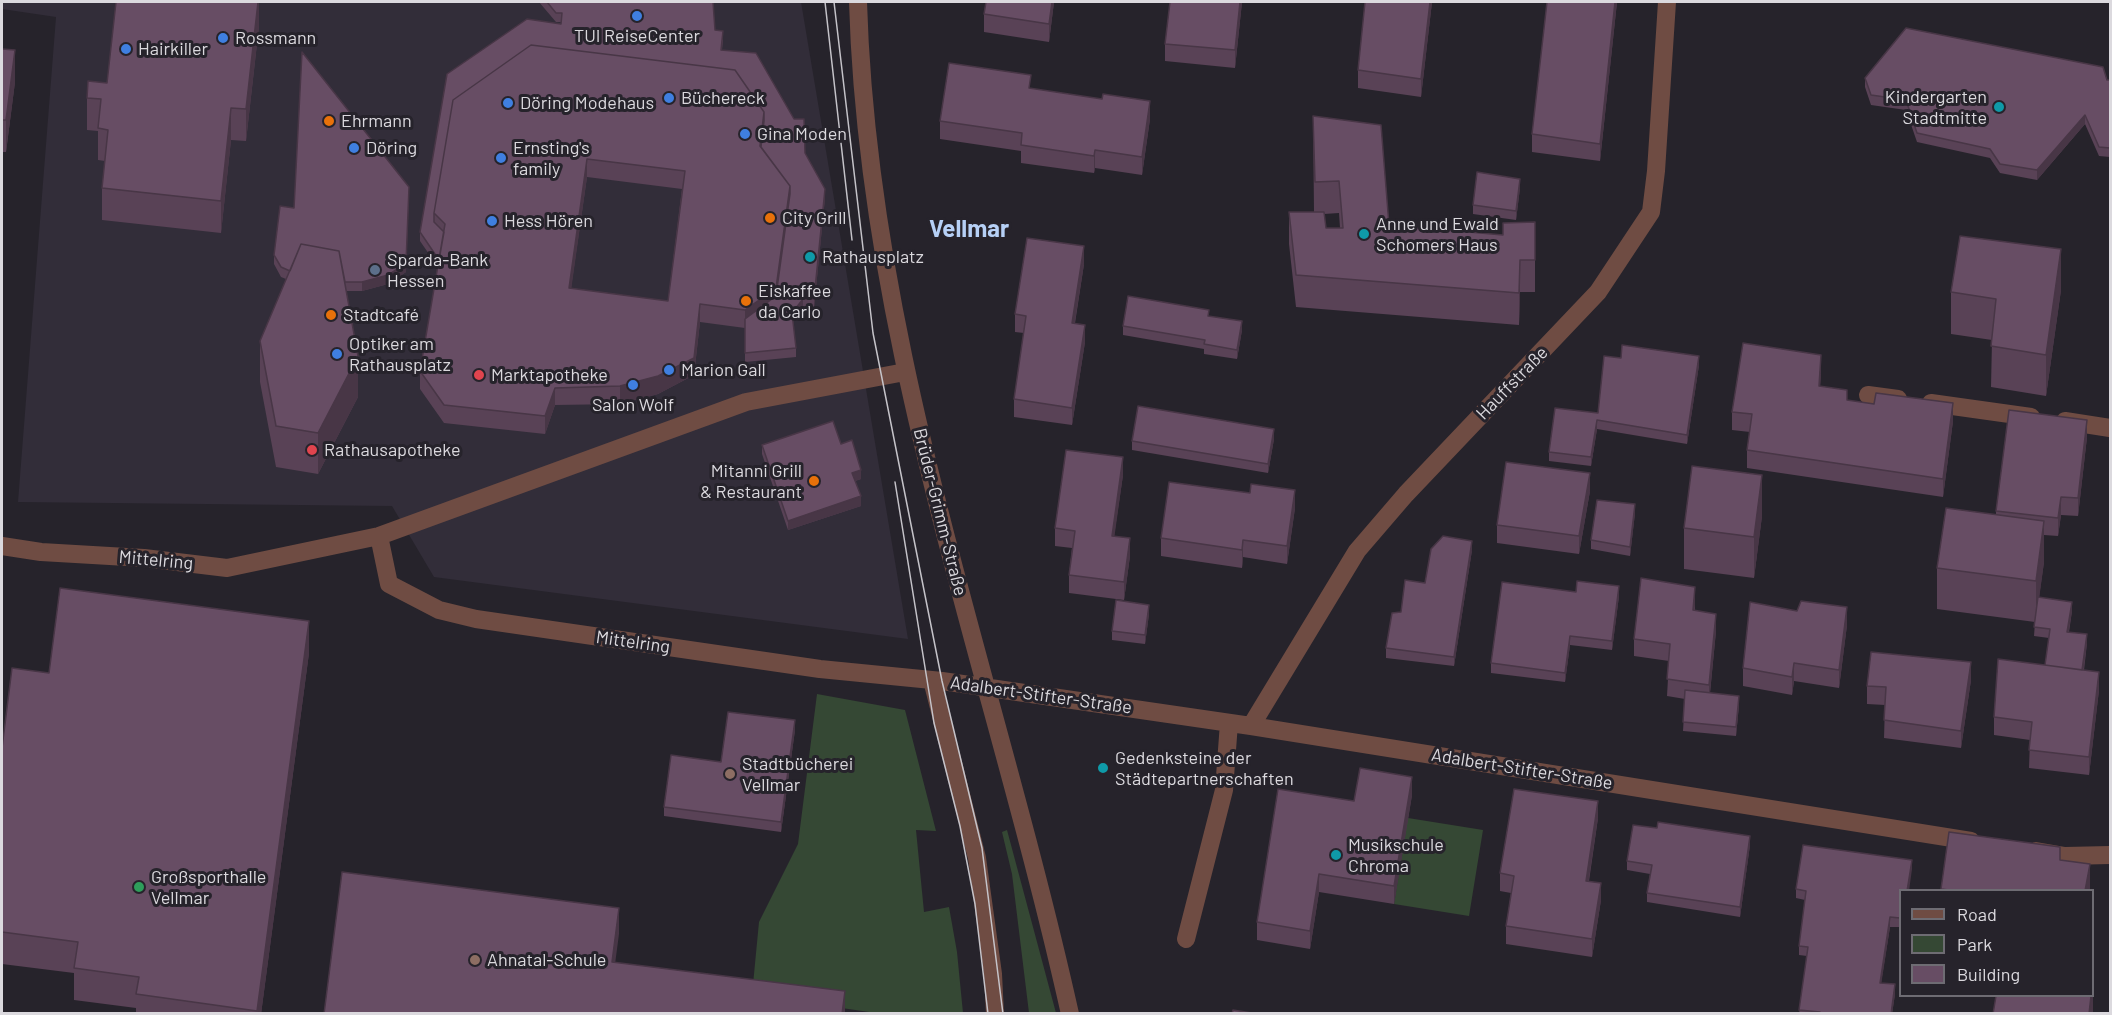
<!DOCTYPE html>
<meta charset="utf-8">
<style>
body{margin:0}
#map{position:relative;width:2112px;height:1015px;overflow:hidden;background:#26232b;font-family:Barlow,sans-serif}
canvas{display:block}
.frame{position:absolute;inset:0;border:3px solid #dbd9de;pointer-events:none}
.legend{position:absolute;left:1899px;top:889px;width:195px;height:108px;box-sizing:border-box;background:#26232b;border:2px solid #6e6c73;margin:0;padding:8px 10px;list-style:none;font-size:18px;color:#dbd9de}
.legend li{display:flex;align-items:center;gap:12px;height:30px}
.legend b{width:30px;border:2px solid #6e6c73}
</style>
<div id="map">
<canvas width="2112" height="1015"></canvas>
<div class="frame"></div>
<ul class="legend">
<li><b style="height:8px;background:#6f4c43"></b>Road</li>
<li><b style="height:16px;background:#354834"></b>Park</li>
<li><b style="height:16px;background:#674d64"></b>Building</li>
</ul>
</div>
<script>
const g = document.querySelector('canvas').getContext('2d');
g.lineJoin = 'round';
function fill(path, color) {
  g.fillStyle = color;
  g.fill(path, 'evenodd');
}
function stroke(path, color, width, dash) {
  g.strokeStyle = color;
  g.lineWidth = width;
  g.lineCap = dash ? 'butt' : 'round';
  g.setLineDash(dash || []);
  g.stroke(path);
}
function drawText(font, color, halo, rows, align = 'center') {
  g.font = font + ' Barlow,sans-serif';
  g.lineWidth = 6;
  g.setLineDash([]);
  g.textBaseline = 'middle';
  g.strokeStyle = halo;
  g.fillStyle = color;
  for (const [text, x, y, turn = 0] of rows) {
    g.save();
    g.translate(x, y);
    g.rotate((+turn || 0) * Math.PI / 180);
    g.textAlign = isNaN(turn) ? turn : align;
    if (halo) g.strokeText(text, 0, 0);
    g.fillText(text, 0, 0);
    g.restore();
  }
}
const built = new Path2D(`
 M2,2H801L908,639L434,577L392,506L18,502L56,17L2,9Z`);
const green = new Path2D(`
 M817,694L905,710L936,831L916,830L924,912L949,907L957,952L963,1013H876L752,995L759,922L798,844Z
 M1408,818L1483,830L1469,916L1394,904Z
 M1007,830L1056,1013H1029L1012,874L1002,832Z`);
const minor = new Path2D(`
 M858,2C868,350 995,677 1070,1014
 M1868,395L1898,399
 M1931,403L2031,417
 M2065,421L2110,428
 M379,536L389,584L439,610L476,619L820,669L942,681L1251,726L1971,841
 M2,546L41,552L144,558L227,568L379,536L746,402L905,372
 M932,680L977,858L993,974L995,1014
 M1251,726L1357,551L1406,494L1598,292L1651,212L1656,171L1667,2
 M2036,851L2065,856L2110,855
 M1186,939L1224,790L1229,723`);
const tram = new Path2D(`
 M825,2L852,240
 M834,2L873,333L942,681L982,848L1003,1014
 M895,482L934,723L960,826L975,904L988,1014`);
const wall = new Path2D(`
 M134,2H259V26L246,141L231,140L221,233L102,220V188L105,161L98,160V131L87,130V98L107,83Z
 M539,2H713L715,30L723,40L722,50L805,153L825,198L814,308H803L793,321L796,348V357L745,362V328L700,322L694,375L658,394L620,404L555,405L545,434L444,423L420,389V371L438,267L420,241V232L561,24V22H556ZM587,177L682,189L668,301L571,288Z
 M986,2H1054L1049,42L984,32V14Z
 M1242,2L1235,68L1165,61V44Z
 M1432,2L1421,97L1358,88V70Z
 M1547,2H1617L1600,161L1532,152V134Z
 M2,49L15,82L6,152H2Z
 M1865,78L2110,80V157L2099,156L2085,124L2037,180L2000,173L1990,158L1917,142L1906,110L1871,105L1865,87Z
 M1031,88L1150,119L1142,175L1095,168L1094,173L1021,163V151L940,139V121Z
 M1313,116L1389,225L1535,260V292H1520L1519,325L1296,307L1289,244V212H1314ZM1339,213L1340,228H1326L1324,214Z
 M1520,188L1516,220L1473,214V205Z
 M274,255L406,272L388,284L362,291H346L358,397L318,474L276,467L260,382V341L286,279L281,277L274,264Z
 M1084,264L1075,323L1085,342L1072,425L1014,417V399L1024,333L1015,332V314Z
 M2061,290L2046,396L1991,387L1992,340L1951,334V292Z
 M1209,316L1242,330L1237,359L1204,354V349L1123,335V326Z
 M1699,365L1687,444L1597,429L1591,466L1549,461V452L1598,413Z
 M1821,373L1820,387L1847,400L1953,421L1943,497L1747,468V450L1750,432L1732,430V412Z
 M2087,437L2078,516L2061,515L2058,536L2044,535V562L2039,597L2072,611L2069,632L2087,643L2084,670L2099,690L2089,775L2029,768L2030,740L1994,735V717L2045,665L2049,638L2034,636L2035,622L1937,609V568L1996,515V511Z
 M1274,439L1268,473L1132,450V441Z
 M841,444L861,479L855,481L861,506L788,530L762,454V445Z
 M1123,475L1114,536L1130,556L1124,600L1069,593V575L1072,548L1055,546V528Z
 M1590,491L1579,554L1497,543V525Z
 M1295,508L1287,564L1243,557L1242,568L1161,556V538Z
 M1635,513L1630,556L1591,549V540Z
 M1762,516L1754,578L1684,569V528Z
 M1472,550L1454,666L1386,658V648L1401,612L1425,583Z
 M1576,592L1619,596L1612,650L1570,645L1565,682L1491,673V663Z
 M1695,604V610L1716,631L1710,693L1739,705L1736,736L1683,731L1685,699L1667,696L1669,661L1634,656V639Z
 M1149,614L1145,644L1112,640V631Z
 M1847,625L1839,688L1794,681L1792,695L1743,686V668Z
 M309,653L261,1014H136V1008L74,1000V973L2,964V748L49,673Z
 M1971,680L1961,748L1884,738L1885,705L1867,704V686Z
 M795,730L781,832L664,816V807L721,762Z
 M1412,795L1394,904L1319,892L1310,949L1257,940V922L1354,801Z
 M1598,818L1589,881L1601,900L1592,957L1506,944V926L1511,893L1500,891V873Z
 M1750,845L1740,917L1647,902V893L1650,874L1627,870V861Z
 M1912,869L1900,891V927H1890L1881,983L1895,994L1892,1014H1799L1807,956L1799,955V946L1805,900L1796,898V889Z`);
const shadedWall = new Path2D(`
 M258,2H259V26L246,141V109Z
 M1052,2H1054L1049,42V24Z
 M1240,2H1242L1235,68V50Z
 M1430,2H1432L1421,97V79Z
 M1615,2H1617L1600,161V144Z
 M15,50V82L6,152V120Z
 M1150,101V119L1142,175V157Z
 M231,108V140L221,233V201Z
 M2085,115V124L2037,180V170Z
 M1095,150V168L1094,173V156Z
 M587,159V177L569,305V288Z
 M1520,179V188L1516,220V211Z
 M790,186V203L776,305L745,328V310Z
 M825,189V198L814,308V299Z
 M409,196L406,272L388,284L362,291V282Z
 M1084,246V264L1072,340V323Z
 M2061,249V290L2046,396V355Z
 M1520,260V292L1519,325V293Z
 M803,299V308L792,322V313Z
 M700,304V322L694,375L658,394L620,404V386Z
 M1242,321V330L1237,359V350Z
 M1085,325V342L1072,425V408Z
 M1821,355V373L1819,404V386Z
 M358,356V397L318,474V433Z
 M1699,356V365L1687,444V435Z
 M555,388V405L545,434V416Z
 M1953,403V421L1943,497V479Z
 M1597,420V429L1591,466V457Z
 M2087,420V437L2078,516V498Z
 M1274,429V439L1268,473V464Z
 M1123,457V475L1112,554V536Z
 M861,470V479L852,482V473Z
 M1590,473V491L1579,554V536Z
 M1762,475V516L1754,578V537Z
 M1295,490V508L1287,564V546Z
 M861,496V506L788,530V521Z
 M2061,497V515L2058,536V518Z
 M1635,504V513L1630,556V547Z
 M2044,521V562L2036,622V581Z
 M1130,538V556L1124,600V582Z
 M1243,540V557L1242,568V550Z
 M1472,541V550L1454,666V657Z
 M1619,586V596L1612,650V641Z
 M1695,587V604L1693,628V610Z
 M2072,602V611L2067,641V632Z
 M1149,605V614L1145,644V635Z
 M1847,607V625L1839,688V670Z
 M1716,614V631L1709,703V685Z
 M309,621V653L261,1014H257Z
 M2087,634V643L2081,688V678Z
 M1570,636V645L1565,682V673Z
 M1971,662V680L1961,748V731Z
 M1794,663V681L1792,695V677Z
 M2099,672V690L2089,775V757Z
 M1739,696V705L1736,736V727Z
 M795,720V730L781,832V822Z
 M1412,777V795L1394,904V886Z
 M1598,801V818L1586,898V881Z
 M1750,836V845L1740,917V907Z
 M1912,860V869L1909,891H1907Z
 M2090,864V891H2085Z
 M1319,874V892L1310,949V931Z
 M1601,883V900L1592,957V939Z
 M619,908V934L612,987V962Z
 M1890,917V927L1880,992V983Z
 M1895,984V994L1892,1014H1891Z
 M2093,984V1014H2089L2091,996H2092Z
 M845,991V1014H842Z`);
const building = new Path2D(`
 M116,2H258L246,109L231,108L221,201L102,188L108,130L98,128L101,99L87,98L88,81L107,83Z
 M547,2H713L715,30L723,31L721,50L756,53L794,119H804L805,153L825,189L814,299H803L792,313L796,348L745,353V319L776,296L790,194V186L761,147L764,121V112L735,70L531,45L453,100L434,213V222L444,232L439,260L420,232L447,74L527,19L561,24L562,13H556Z
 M986,2H1052L1049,24L984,14Z
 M1170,2H1240L1235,50L1165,44Z
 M1365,2H1430L1421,79L1358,70Z
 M1547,2H1615L1600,144L1532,134Z
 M1906,28L2103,67L2107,80H2110V148L2099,147L2085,115L2037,170L2000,164L1990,149L1917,133L1906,100L1871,95L1865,78Z
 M531,45L735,70L764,112L760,146L790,186L776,288L745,310L700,304L694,358L658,376L620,386L555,388L545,416L444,405L420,371L445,224L434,213L453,100ZM587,159L685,171L668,301L569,288Z
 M2,49L15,50L6,120H2Z
 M302,52L409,187L406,263L388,275L362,282H345L339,251L301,244L290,271L281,267L274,255L280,206L294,208Z
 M949,63L1031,75L1029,88L1102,99L1103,94L1150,101L1142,157L1095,150L1094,156L1021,145L1022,133L940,121Z
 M1313,116L1381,125L1389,225L1503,235V223L1535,222V260H1520L1519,293L1296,275L1289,212H1324L1326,228H1343L1339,181L1315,182Z
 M1477,172L1520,179L1516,211L1473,205Z
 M1960,236L2061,249L2046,355L1991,346L1996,299L1951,292Z
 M1027,238L1084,246L1072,323L1085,325L1072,408L1014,399L1026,316L1015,314Z
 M301,244L339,251L358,356L318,433L276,426L260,341Z
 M1128,296L1209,310L1208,316L1242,321L1237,350L1204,344L1205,340L1123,326Z
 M1743,343L1821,355L1819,386L1847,390V400L1874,404L1876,393L1953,403L1943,479L1747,450L1752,414L1732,412Z
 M1622,345L1699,356L1687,435L1597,420L1591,457L1549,452L1555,408L1598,413L1604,356L1621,358Z
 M1138,406L1274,429L1268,464L1132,441Z
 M2009,410L2087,420L2078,498L2061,497L2058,518L1996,511Z
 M833,421L841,444L852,440L861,470L852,473L861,496L788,521L762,445Z
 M1066,450L1123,457L1112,536L1130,538L1124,582L1069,575L1075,531L1055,528Z
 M1506,462L1590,473L1579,536L1497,525Z
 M1692,466L1762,475L1754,537L1684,528Z
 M1169,482L1250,493L1251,484L1295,490L1287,546L1243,540L1242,550L1161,538Z
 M1597,500L1635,504L1630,547L1591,540Z
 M1946,508L2044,521L2036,581L1937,568Z
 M1443,536L1472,541L1454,657L1386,648L1392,613L1401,612L1405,580L1425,583L1431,549Z
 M1641,578L1695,587L1693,610L1716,614L1709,685L1667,679L1670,644L1634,639Z
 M1577,581L1619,586L1612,641L1570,636L1565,673L1491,663L1502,582L1576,592Z
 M60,588L309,621L257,1011L136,994L139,977L74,968L78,942L2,932V748L12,668L49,673Z
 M2038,597L2072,602L2067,632L2087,634L2082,670L2045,665L2050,629L2034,627Z
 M1116,600L1149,605L1145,635L1112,631Z
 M1801,601L1847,607L1839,670L1794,663L1792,677L1743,668L1750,602L1797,611Z
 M1871,652L1971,662L1961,731L1884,720L1886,687L1867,686Z
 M1998,659L2099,672L2089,757L2029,750L2032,722L1994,717Z
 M1685,690L1739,696L1736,727L1683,722Z
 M728,712L795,720L781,822L664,807L671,755L721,762Z
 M1360,768L1412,777L1394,886L1319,874L1310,931L1257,922L1278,789L1354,801Z
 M1514,789L1598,801L1586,881L1601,883L1592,939L1506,926L1514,876L1500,873Z
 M1658,822L1750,836L1740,907L1647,893L1652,865L1627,861L1633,825L1657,828Z
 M1949,832L2060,847V860L2090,864L2085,891H1956L1941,889Z
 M1803,845L1912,860L1907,891H1900V918L1890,917L1880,983L1895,984L1891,1014H1820V1012L1799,1010L1808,947L1799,946L1806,891L1796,889Z
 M342,872L619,908L612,962L845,991L842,1014H324Z
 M1996,996H2091L2089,1014H1993Z
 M1233,1010L1258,1014H1232Z`);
const markers = [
 [637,16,6,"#3f7fe0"],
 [223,38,6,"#3f7fe0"],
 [126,49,6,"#3f7fe0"],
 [669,98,6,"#3f7fe0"],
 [508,103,6,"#3f7fe0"],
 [1999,107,6,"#0f9aa8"],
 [329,121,6,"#e8710a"],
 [745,134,6,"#3f7fe0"],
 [354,148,6,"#3f7fe0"],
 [501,158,6,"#3f7fe0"],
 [770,218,6,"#e8710a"],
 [492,221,6,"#3f7fe0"],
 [1364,234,6,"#0f9aa8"],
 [810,257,6,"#0f9aa8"],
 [375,270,6,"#5c6f8a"],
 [746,301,6,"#e8710a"],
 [331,315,6,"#e8710a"],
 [337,354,6,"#3f7fe0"],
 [669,370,6,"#3f7fe0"],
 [479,375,6,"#e0444e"],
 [633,385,6,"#3f7fe0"],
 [312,450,6,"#e0444e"],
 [814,481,6,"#e8710a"],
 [1103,768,6,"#0f9aa8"],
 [730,774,6,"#8d6e63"],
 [1336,855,6,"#0f9aa8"],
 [139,887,6,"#2e9e5b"],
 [475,960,6,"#8d6e63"]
];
const poiNames = [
 ["TUI ReiseCenter",637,36,"center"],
 ["Rossmann",235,38],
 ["Hairkiller",138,49],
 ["Kindergarten",1987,97,"right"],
 ["Stadtmitte",1987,118,"right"],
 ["Büchereck",681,98],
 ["Döring Modehaus",520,103],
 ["Ehrmann",341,121],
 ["Gina Moden",757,134],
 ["Döring",366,148],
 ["Ernsting's",513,148],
 ["family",513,169],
 ["City Grill",782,218],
 ["Hess Hören",504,221],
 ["Anne und Ewald",1376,224],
 ["Schomers Haus",1376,245],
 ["Rathausplatz",822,257],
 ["Sparda-Bank",387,260],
 ["Hessen",387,281],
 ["Eiskaffee",758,291],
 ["da Carlo",758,312],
 ["Stadtcafé",343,315],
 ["Optiker am",349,344],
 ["Rathausplatz",349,365],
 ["Marion Gall",681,370],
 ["Marktapotheke",491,375],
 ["Salon Wolf",633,405,"center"],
 ["Rathausapotheke",324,450],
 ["Mitanni Grill",802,471,"right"],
 ["& Restaurant",802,492,"right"],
 ["Gedenksteine der",1115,758],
 ["Städtepartnerschaften",1115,779],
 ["Stadtbücherei",742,764],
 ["Vellmar",742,785],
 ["Musikschule",1348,845],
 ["Chroma",1348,866],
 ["Großsporthalle",151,877],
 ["Vellmar",151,898],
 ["Ahnatal-Schule",487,960]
];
const streetNames = [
 ["Hauffstraße",1512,383,-46],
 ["Brüder-Grimm-Straße",940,512,76],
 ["Mittelring",156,560,5],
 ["Mittelring",633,642,8],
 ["Adalbert-Stifter-Straße",1041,695,8],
 ["Adalbert-Stifter-Straße",1522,769,9]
];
const districtNames = [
 ["Vellmar",969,229]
];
fill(built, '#322d39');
fill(green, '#354834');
stroke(minor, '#6f4c43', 18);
stroke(tram, '#c5c3c9', 1.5);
fill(wall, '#594256');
fill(shadedWall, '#483646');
fill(building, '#674d64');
stroke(building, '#483646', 1.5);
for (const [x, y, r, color] of markers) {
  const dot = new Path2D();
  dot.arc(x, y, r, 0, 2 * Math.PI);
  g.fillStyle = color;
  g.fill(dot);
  stroke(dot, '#26232b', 2);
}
drawText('18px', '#dbd9de', '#26232b', poiNames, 'left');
drawText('18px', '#dbd9de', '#26232b', streetNames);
drawText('bold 24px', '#b6d0f6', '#26232b', districtNames);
</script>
